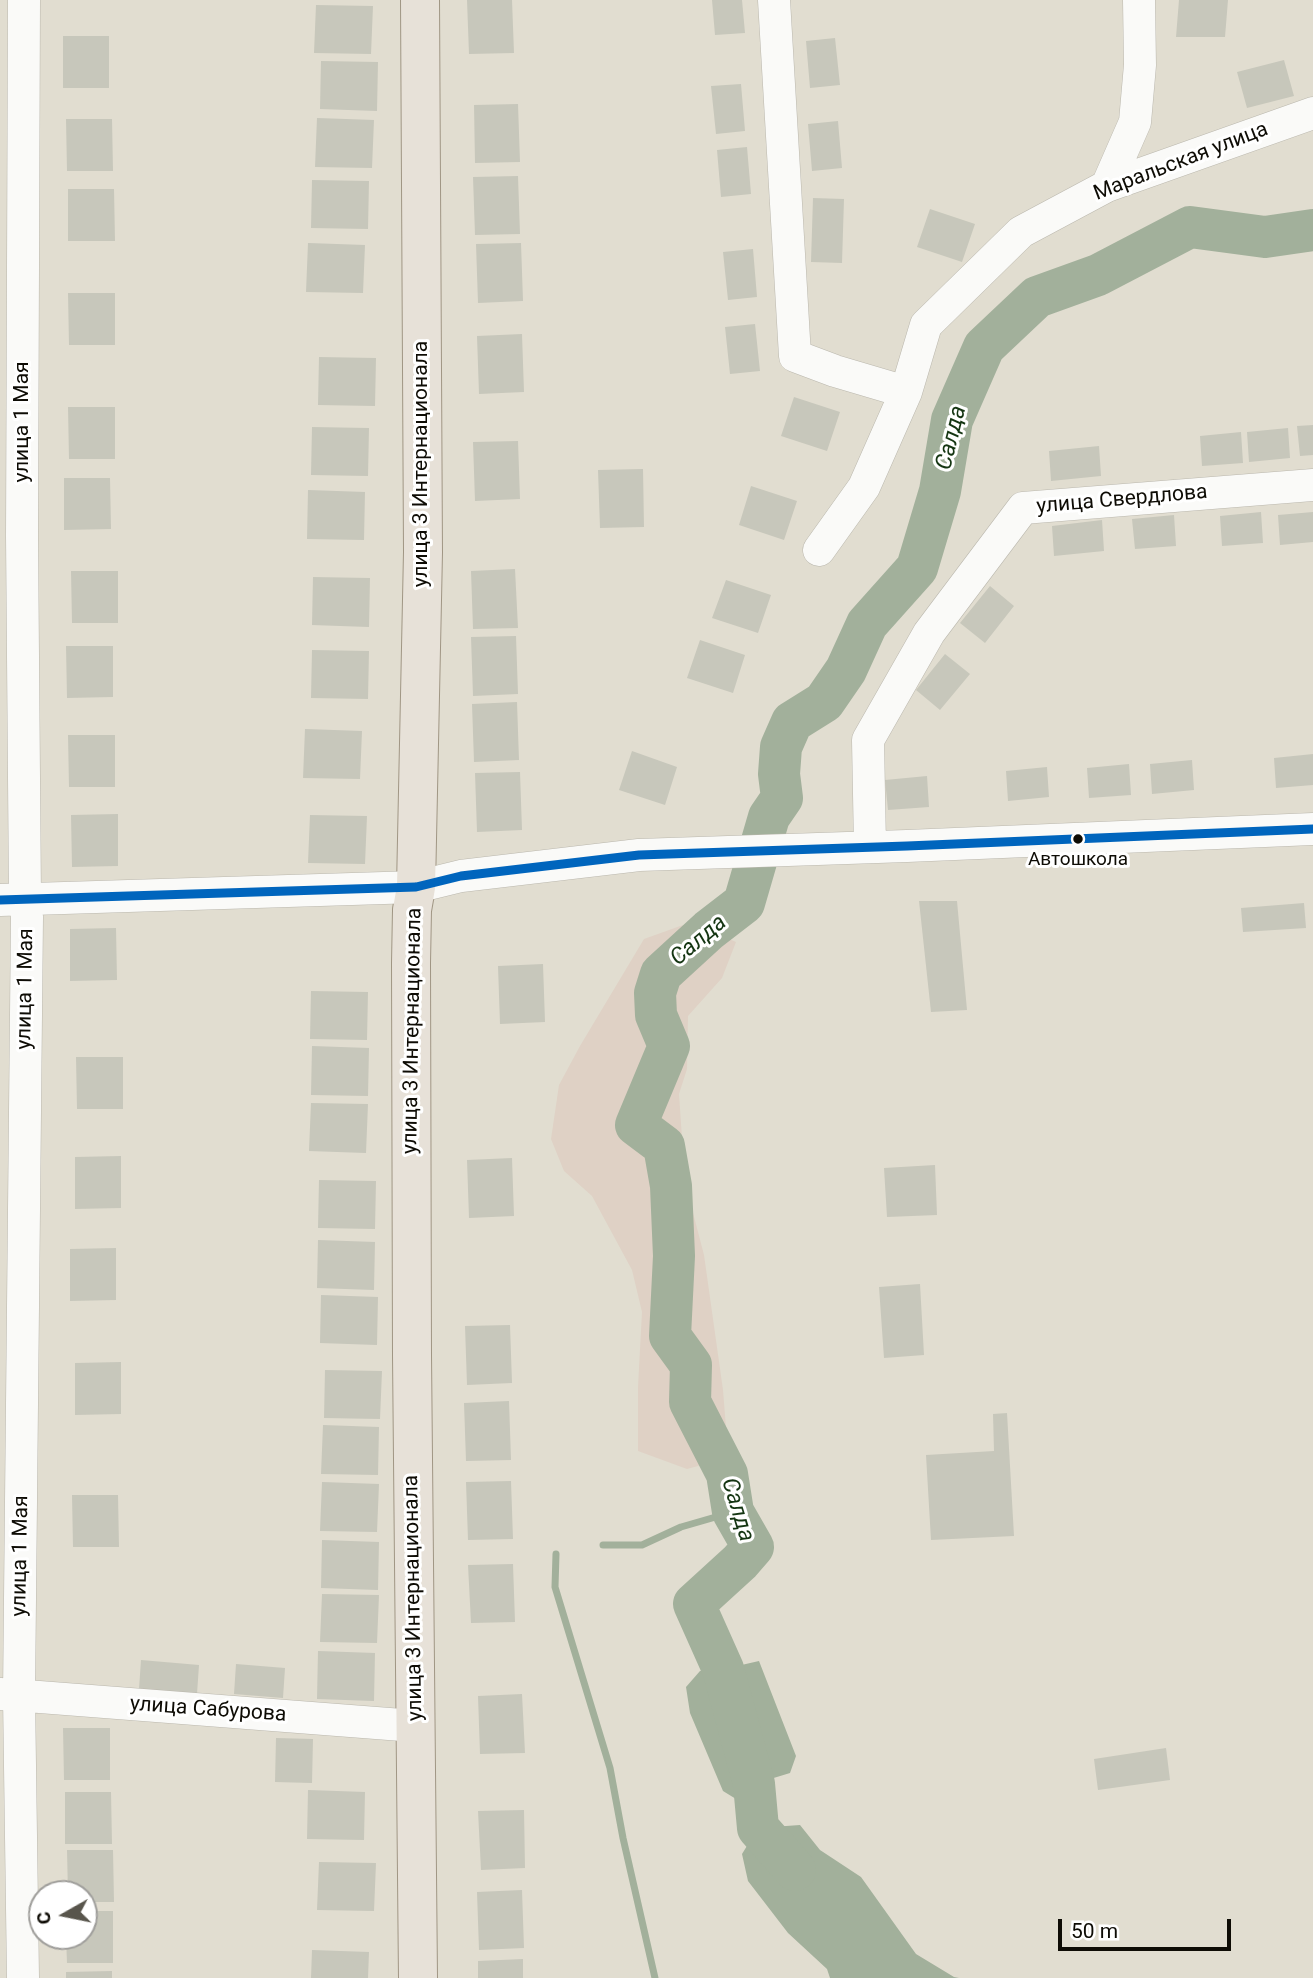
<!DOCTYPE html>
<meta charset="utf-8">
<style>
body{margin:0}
#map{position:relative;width:1313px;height:1978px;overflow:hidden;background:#e1ddd0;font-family:Roboto,sans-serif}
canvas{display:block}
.north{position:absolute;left:28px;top:1880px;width:70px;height:70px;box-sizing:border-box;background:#fff;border:2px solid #9f9e9b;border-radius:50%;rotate:261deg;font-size:19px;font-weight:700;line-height:28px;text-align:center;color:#0e0c05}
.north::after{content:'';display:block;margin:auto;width:24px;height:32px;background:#58554c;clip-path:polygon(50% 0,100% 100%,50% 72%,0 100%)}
.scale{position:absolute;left:1058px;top:1919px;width:173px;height:32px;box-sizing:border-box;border:4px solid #0e0c05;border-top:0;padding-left:9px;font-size:21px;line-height:24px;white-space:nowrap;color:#0e0c05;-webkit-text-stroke:5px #fff;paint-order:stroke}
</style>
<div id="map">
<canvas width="1313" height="1978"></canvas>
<div class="north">С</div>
<div class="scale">50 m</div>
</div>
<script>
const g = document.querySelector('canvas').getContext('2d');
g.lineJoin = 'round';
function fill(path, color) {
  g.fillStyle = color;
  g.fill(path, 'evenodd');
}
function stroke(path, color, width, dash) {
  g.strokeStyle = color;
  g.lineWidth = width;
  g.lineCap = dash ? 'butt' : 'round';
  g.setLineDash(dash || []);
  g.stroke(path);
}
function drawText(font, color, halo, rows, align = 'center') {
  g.font = font + ' Roboto,sans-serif';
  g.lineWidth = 6;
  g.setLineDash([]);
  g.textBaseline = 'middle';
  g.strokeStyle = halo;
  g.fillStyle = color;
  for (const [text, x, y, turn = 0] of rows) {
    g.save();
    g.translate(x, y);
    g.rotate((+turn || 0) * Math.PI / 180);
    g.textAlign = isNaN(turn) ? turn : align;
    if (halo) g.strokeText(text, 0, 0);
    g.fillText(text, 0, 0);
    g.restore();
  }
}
const green = new Path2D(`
 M683,925L709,930L736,942L722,978L688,1016L687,1069L679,1094L685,1182L704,1255L723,1390L728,1453L720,1460L687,1469L638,1451V1387L642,1312L632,1270L592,1196L564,1171L551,1139L559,1085L580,1046L644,939Z`);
const water = new Path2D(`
 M759,1661L796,1756L790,1773L754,1784L736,1799L723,1791L690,1713L686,1687L700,1671L724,1669Z
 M800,1825L820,1850L861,1877L916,1954L954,1977L959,1978H830L827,1969L788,1933L748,1881L742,1854L758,1828Z`);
const stream = new Path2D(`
 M603,1545H642L681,1527L733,1512
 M556,1554L555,1587L610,1768L623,1838L655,1978`);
const river = new Path2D(`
 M795,1870L758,1828L754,1784L723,1669L694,1604L740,1562L753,1547L733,1512L727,1474L690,1402L691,1365L670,1336L674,1256L671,1186L664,1146L636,1125L669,1046L656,1015L655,993L661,974L709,930L744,903L769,817L782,798L779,774L781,747L792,722L824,702L846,670L867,624L917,568L940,491L952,420L984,347L1037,297L1098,275L1190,227L1265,237L1313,230`);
const building = new Path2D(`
 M467,0H512L514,53L469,54Z
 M712,0H742L745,33L715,35Z
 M1179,0H1228L1225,37H1176Z
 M316,5L373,6L371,54L314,53Z
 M63,36H109V88H63Z
 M835,38L840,85L810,88L806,41Z
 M1284,60L1294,96L1247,108L1237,72Z
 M321,61L378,62L377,111L320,109Z
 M741,84L745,131L716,134L711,86Z
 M518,104L520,162L475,163L474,105Z
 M317,118L374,120L372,168L315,167Z
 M66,119H112L113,171H67Z
 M838,121L842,168L812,171L808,124Z
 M747,147L751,194L721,197L717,150Z
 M518,176L520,234L475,235L473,177Z
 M312,180L369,181L368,229L311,228Z
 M68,189H114L115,241H68Z
 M813,198L844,199L842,263L811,262Z
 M930,209L975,224L962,262L917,247Z
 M308,243L365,245L363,293L306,292Z
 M521,243L523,301L478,303L476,244Z
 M753,249L757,297L728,300L723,252Z
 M68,293H115V345H69Z
 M755,324L760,371L730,374L725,327Z
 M522,334L524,392L479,394L477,336Z
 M319,357L376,358L375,406L318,405Z
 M794,397L840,412L827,451L781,436Z
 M68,407H115V459H69Z
 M1313,425V455L1300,456L1297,426Z
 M312,427L369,428L368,476L311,475Z
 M1288,428L1290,458L1249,462L1247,432Z
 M1241,432L1243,463L1202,466L1200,436Z
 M518,441L520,499L475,501L473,442Z
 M1099,446L1101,476L1051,481L1049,451Z
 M643,469L644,527L600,528L598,470Z
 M64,478H110L111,529L64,530Z
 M751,486L797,501L784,540L739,525Z
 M308,490L365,492L364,540L307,539Z
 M1261,512L1263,543L1222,546L1220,516Z
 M1313,512V542L1280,545L1278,515Z
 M1174,515L1176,546L1135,549L1132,519Z
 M1102,520L1104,551L1054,556L1052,526Z
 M515,569L518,628L473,629L471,571Z
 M71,571H118V623H72Z
 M313,577L370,578L369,627L312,625Z
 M726,580L771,595L758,633L712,618Z
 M990,586L1014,606L985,643L960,623Z
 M516,636L518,694L473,696L471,637Z
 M700,640L745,655L733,693L687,678Z
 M66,646H113V697L67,698Z
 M312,650L369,651L368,699L311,698Z
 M945,654L970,674L940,710L916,690Z
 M517,702L519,760L474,762L472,704Z
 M305,729L362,731L360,779L303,778Z
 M68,735H115V787H69Z
 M632,751L677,767L665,805L619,790Z
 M1313,754V785L1276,788L1274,758Z
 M1192,760L1194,790L1152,794L1150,764Z
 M1129,764L1131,795L1089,798L1087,768Z
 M1047,767L1049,797L1008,801L1006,771Z
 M520,772L522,830L477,832L475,773Z
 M927,776L929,807L888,810L885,780Z
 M118,814V866L72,867L71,815Z
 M310,815L367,816L365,864L308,863Z
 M919,901H957L967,1010L931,1012Z
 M1304,903L1306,928L1243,932L1241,908Z
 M116,928L117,980L70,981V929Z
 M543,964L545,1022L500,1024L498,966Z
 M311,991L368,992L367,1040L310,1039Z
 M312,1046L369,1048L368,1096L311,1095Z
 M76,1057H123V1109H77Z
 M311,1103L368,1104L366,1153L309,1151Z
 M121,1156V1208L75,1209V1157Z
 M512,1158L514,1216L469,1218L467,1160Z
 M935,1165L937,1215L887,1217L884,1168Z
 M319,1180L376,1181L375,1229L318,1228Z
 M318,1240L375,1242L374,1290L317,1288Z
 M116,1248V1300L70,1301V1249Z
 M920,1284L924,1355L884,1358L879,1287Z
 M321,1295L378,1297L377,1345L320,1343Z
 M510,1325L512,1383L467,1385L465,1326Z
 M121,1362V1414L75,1415V1363Z
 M325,1370L382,1371L380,1419L324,1418Z
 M509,1401L511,1460L466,1461L464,1403Z
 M1007,1413L1014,1536L931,1540L926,1455L994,1451L993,1414Z
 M323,1425L379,1427L378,1475L321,1474Z
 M511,1481L513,1539L468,1540L466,1482Z
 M322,1482L379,1484L377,1532L320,1531Z
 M72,1495H118L119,1547H73Z
 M322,1540L379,1542L378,1590L321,1588Z
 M513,1564L515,1622L471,1623L468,1565Z
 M322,1594L379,1595L377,1643L320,1642Z
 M318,1651L375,1653L374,1701L317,1699Z
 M141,1660L199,1665L197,1694L139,1689Z
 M236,1664L285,1668L283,1698L234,1694Z
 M522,1694L525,1753L480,1754L478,1696Z
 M63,1728H110V1780H64Z
 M276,1738L313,1739L312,1783L275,1782Z
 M1166,1748L1170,1780L1098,1790L1094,1759Z
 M308,1790L365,1792L364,1840L307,1839Z
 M65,1792H111L112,1844H65Z
 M524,1810L525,1868L481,1870L478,1811Z
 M67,1850H113L114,1902H84V1894H68Z
 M319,1862L376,1863L374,1911L317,1910Z
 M522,1890L524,1948L479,1950L477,1892Z
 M84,1911H113V1963H67L66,1936H84Z
 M312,1950L369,1952L368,1978H311Z
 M523,1959V1978H478V1961Z
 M112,1971V1978H66V1972Z`);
const minor = new Path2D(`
 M774,0L795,356L835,371L906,392
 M1107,186L1135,122L1140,65L1139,0
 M819,550L864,487L906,392L926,325L1021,232L1107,186L1313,113
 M870,847L868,740L929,633L1023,508L1313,485
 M0,900L416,887L461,876L639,855L907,846L1313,829
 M0,1694L415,1726
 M23,1978L19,1695L27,917L25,899L22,535L24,0`);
const major = new Path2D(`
 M418,1978L412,1355L411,963L412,910L416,887L423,552L420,0`);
const bus1 = new Path2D(`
 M0,900L416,887L461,876L639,855L907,846L1313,829`);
const markers = [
 [1078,839,6,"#0e0c05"]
];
const busNames = [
 ["Автошкола",1078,860]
];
const streetNames = [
 ["Маральская улица",1181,162,-21],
 ["улица 1 Мая",23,422,-90],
 ["улица 3 Интернационала",422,464,-90],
 ["улица Свердлова",1122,500,-5],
 ["улица 1 Мая",26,989,-89],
 ["улица 3 Интернационала",413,1031,-89],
 ["улица 1 Мая",21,1556,-89],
 ["улица 3 Интернационала",414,1598,-91],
 ["улица Сабурова",208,1710,4]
];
const waterNames = [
 ["Салда",952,438,-76],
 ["Салда",699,941,-40],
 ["Салда",737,1510,73]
];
fill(green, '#dfd1c5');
fill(water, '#a2b09b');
stroke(stream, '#a2b09b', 7);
stroke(river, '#a2b09b', 42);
fill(building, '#c7c7bb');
stroke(minor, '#bab7ad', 33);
stroke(major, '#a09684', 40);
stroke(minor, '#fafaf8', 32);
stroke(major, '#e7e1d8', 38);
stroke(bus1, '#0065bd', 9);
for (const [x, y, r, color] of markers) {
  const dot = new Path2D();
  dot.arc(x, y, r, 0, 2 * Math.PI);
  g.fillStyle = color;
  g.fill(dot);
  stroke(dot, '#fff', 2.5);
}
drawText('19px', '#0e0c05', '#fff', busNames);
drawText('21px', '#0e0c05', '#fff', streetNames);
drawText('italic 23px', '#143512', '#fff', waterNames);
</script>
